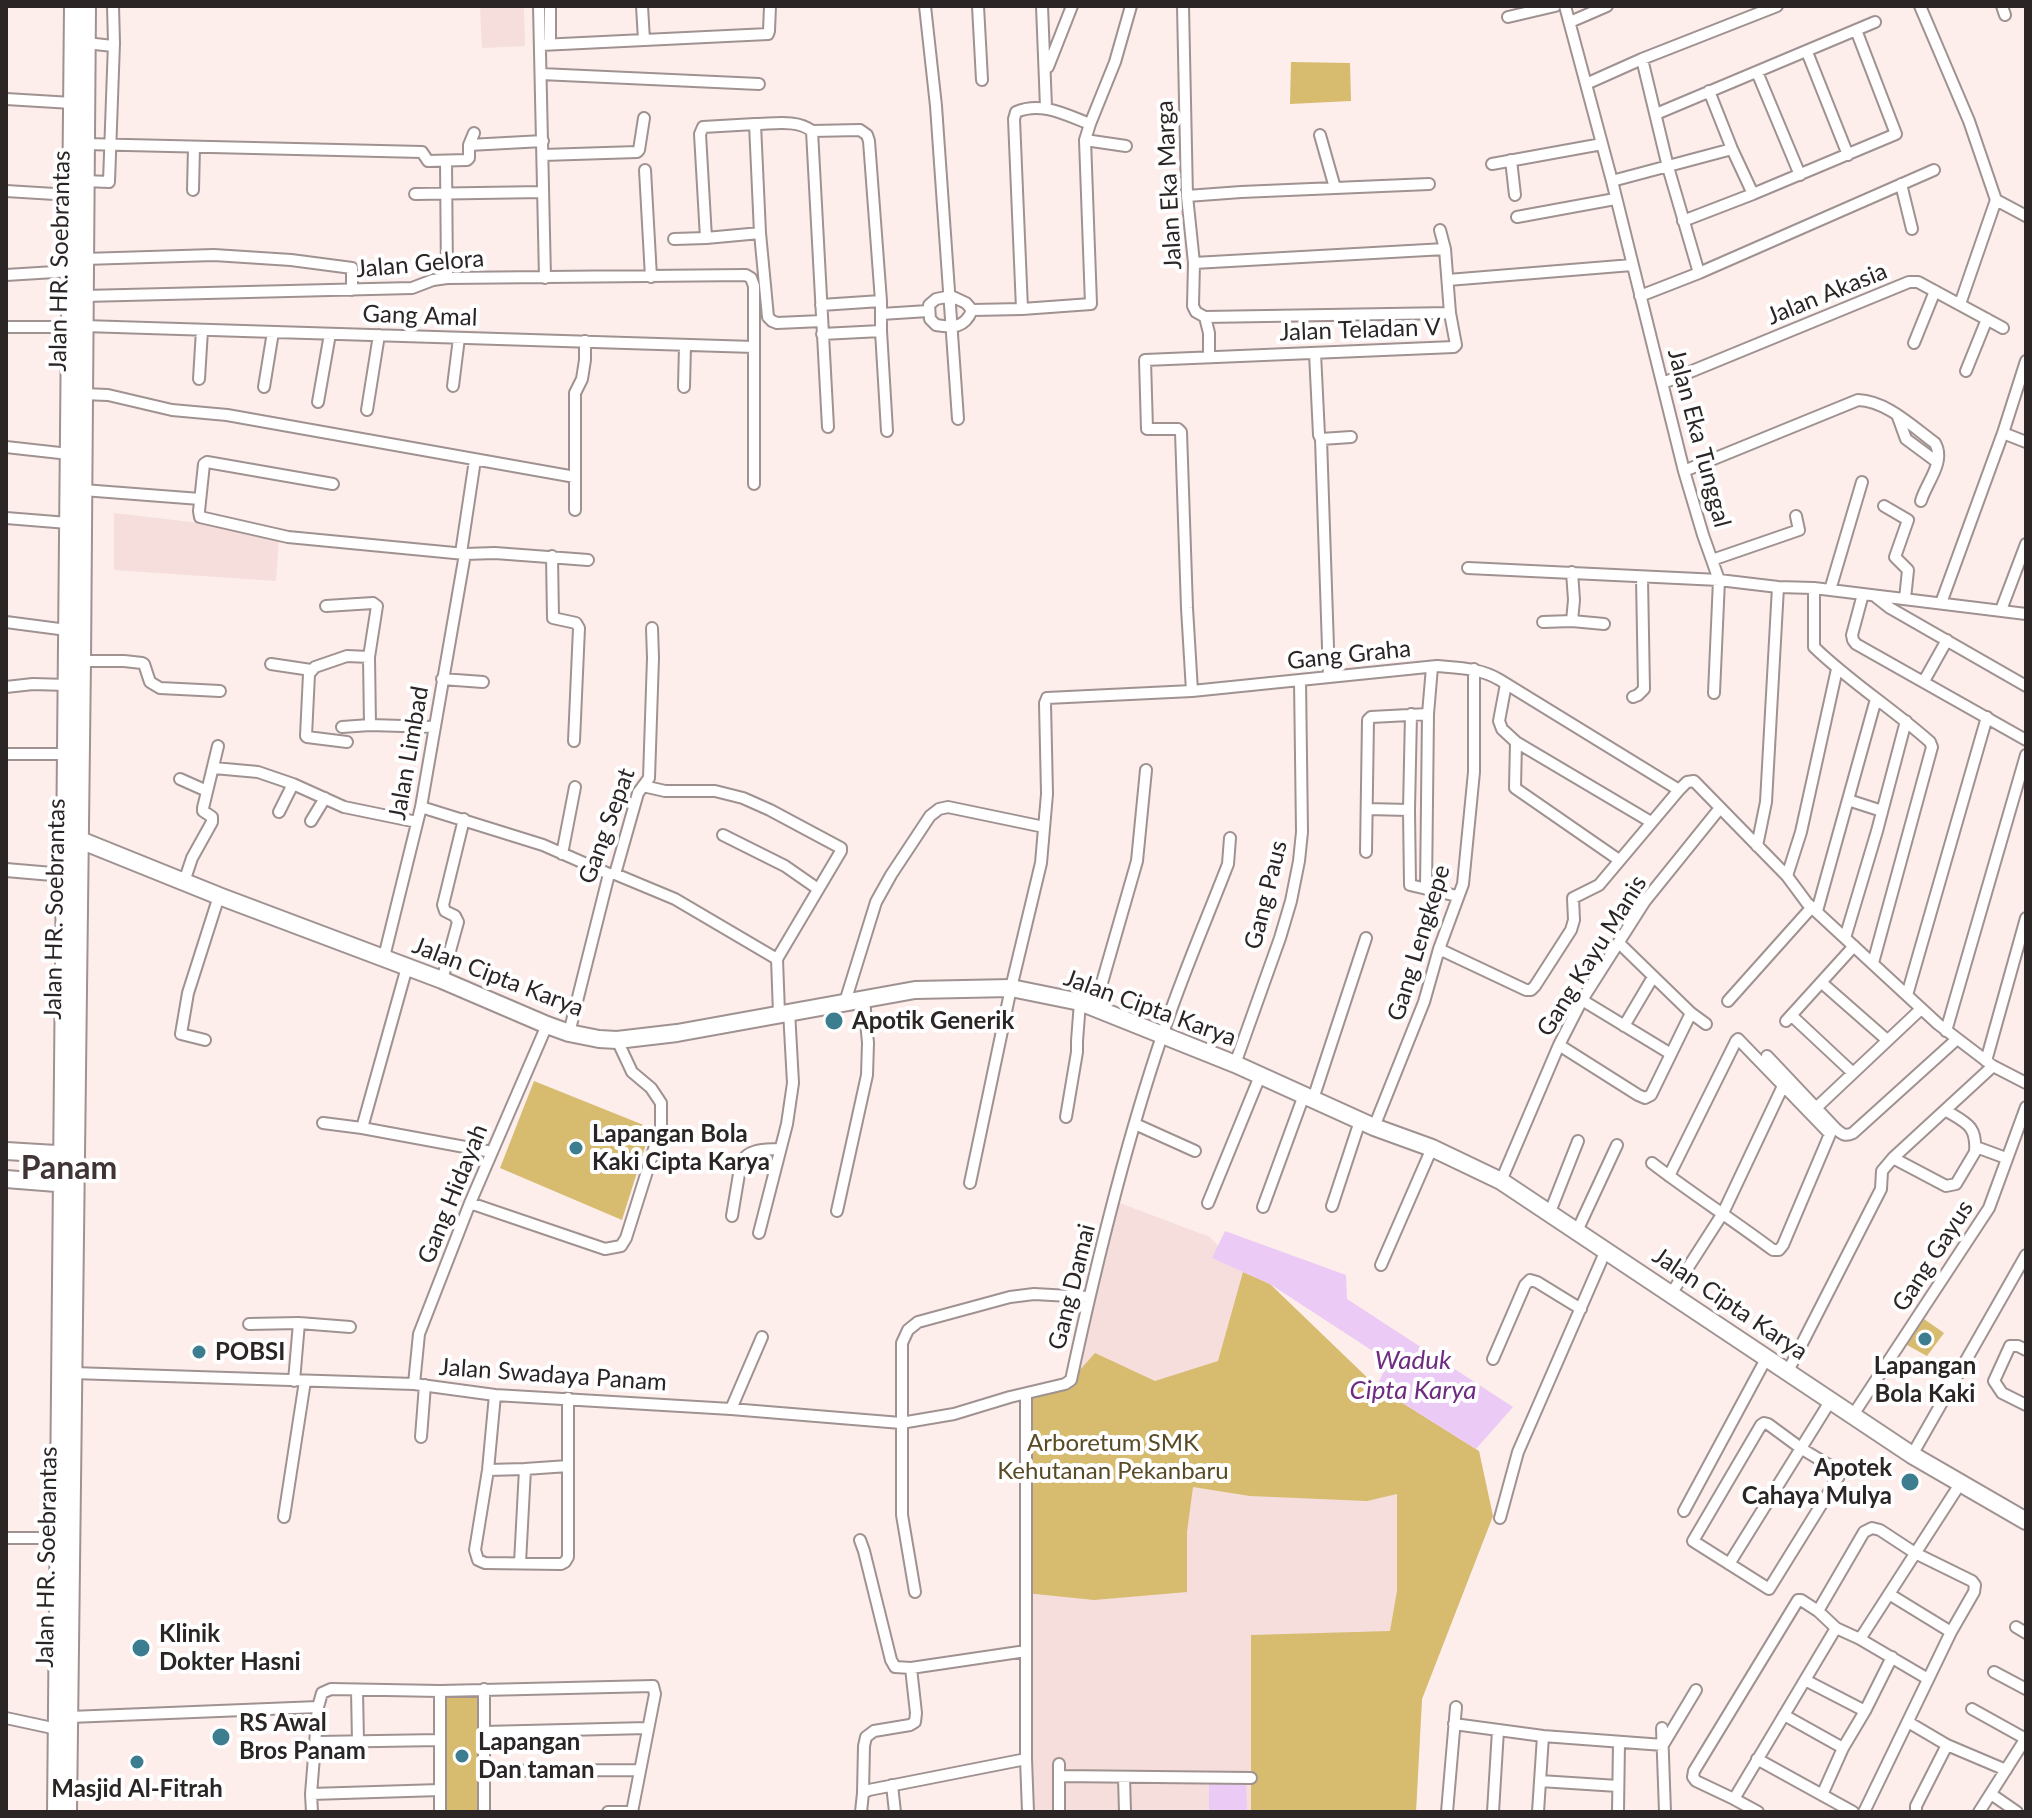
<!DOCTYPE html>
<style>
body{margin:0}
#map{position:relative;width:2032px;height:1818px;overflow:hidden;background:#fdeeec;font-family:Lato,sans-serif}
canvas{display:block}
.frame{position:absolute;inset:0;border:8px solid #2b2525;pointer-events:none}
</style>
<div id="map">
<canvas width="2032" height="1818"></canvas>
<div class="frame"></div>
</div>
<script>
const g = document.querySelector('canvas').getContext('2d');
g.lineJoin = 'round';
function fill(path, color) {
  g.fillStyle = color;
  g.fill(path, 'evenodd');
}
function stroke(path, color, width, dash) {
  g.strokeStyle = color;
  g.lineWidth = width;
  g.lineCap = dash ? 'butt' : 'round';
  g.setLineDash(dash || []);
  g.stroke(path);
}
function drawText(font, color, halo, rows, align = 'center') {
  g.font = font + ' Lato,sans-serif';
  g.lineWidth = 8;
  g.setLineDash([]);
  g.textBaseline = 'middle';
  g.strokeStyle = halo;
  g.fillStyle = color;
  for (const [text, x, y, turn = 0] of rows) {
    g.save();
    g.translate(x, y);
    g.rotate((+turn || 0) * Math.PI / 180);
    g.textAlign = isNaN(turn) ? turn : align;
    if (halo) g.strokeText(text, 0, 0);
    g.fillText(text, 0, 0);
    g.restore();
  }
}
const built = new Path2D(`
 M480,6H524L525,46L482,48Z
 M114,513L226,526L279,538L276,581L114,570Z
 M1117,1202L1210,1237L1243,1272L1270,1284L1377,1387L1479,1451L1493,1516L1422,1699L1416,1812H1028L1026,1461L1068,1388Z`);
const green = new Path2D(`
 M1291,62L1350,63L1351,101L1290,104Z
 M534,1081L651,1128L622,1220L500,1168Z
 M1243,1272L1270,1284L1377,1387L1479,1451L1493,1516L1422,1699L1416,1812H1251V1635L1390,1631L1397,1591V1494L1367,1501L1250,1496L1193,1487L1187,1532V1592L1094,1600L1026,1593V1394L1071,1380L1095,1353L1155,1381L1218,1361Z
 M1924,1319L1944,1333L1927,1356L1907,1345Z
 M484,1689V1812H440V1691Z`);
const water = new Path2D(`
 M1225,1231L1346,1275L1347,1299L1513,1407L1476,1449L1377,1387L1388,1361L1270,1284L1212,1258Z
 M1246,1781L1247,1812H1209V1782Z`);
const minor = new Path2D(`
 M539,6L545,278
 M642,6L644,40
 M925,6L936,106L958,419
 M978,6L982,80
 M1042,6L1046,107
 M1183,6L1187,196L1194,263L1193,306L1196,312L1205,317L1209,333V356
 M1565,6L1612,181L1684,471L1703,535L1719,580L1714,693
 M1920,6L1969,121L1996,200
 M2002,6L2005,15
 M1508,17L1555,6
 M1570,22L1607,6
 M86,43L113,46
 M550,44V6
 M541,45L768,34L769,31L770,6
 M1807,52L1848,155
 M1642,59L1668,167L1699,273
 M1048,67L1072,6
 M1757,72L1800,175
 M541,74L759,84
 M1586,84L1642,59L1777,6
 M1709,91L1732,149L1753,194
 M6,99L72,103
 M1656,114L1875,22
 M812,131C797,119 773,124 755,124L760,233L768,317L772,321L777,323L822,321
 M1320,135L1335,188
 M1085,140L1126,146
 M85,144L422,152L428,161L467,160L469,158V145L474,133
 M469,145L543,141
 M543,155L637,152L639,150L644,118
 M1511,160L1515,195
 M446,161L447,278
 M1492,164L1602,144
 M645,170L651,277
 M85,181L109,182L114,43L113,6
 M1612,181L1732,149
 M1901,184L1912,229
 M193,190L194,147
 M6,191L71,195
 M415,194L543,192
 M1187,196L1241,192L1429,184
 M1517,217L1615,199
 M1683,221L1753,194L1896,134L1856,30
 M706,238L700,134L703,127L755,124
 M674,239L706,238L760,233
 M84,259L214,255L291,260L352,268V290
 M1194,263L1445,249
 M6,275L71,271
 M1448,280L1632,265
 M84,296L412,288L433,280L447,278L746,275L751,278L754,286V484
 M951,296L966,303L972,310C965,328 953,328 936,325L930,319L929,305L936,299Z
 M1640,296L1699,273L1934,170
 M1960,304L1996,200L2026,216
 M821,305L881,301
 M1022,309L1014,119L1016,112C1042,101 1066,115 1090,124L1115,62L1131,6
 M972,310L1022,309L1091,304L1085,140L1090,124
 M881,314L928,311
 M1205,317L1450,313
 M84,326L754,347
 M6,327H70
 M822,334L881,331
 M1914,343L1935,291
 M1315,353L1319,435L1321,439L1351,437
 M1966,371L1987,319
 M199,379L202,330
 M1663,383L1909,282H1918L2003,328
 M453,386L459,338
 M264,387L273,332
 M684,387L685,345
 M83,394L108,395L172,410L227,415L575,477
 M318,402L330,334
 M367,410L379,335
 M1898,417L1906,439L1937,462
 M828,427L812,131L860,130L867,135L869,141L881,301V331L887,431
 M2003,433L2026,442
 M1321,439L1329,677
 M6,447L69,454
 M1684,471L1858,400C1887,401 1913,427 1935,443C1946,462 1926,483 1921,501
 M333,484L207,462L204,464L199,511L200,517L288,537L465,554L495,553L588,560
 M83,490L200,499
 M1884,506L1908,520L1895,557L1908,570L1905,599
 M575,510V393L582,379L585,360V341
 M6,518L68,523
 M461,553L475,460
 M552,556L553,618L576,623L579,628L574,741
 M1712,560L1799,530L1796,516
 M1468,568L1719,580L1778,587L1814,588L2026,614
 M1814,588V647C1850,682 1893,709 1930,742L1932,747L1873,963
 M1830,590L1862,482
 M1863,594L1852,635L1853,640L1856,644L2026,740
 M1876,597L1890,608L2026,686
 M1941,603L2003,433L2026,361
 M326,606L373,603L377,606L369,657L370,725
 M2001,610L2026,544
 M1572,621L1574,600L1572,572
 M6,622L67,630
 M1543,622L1572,621L1604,624
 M82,661H124L142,663L144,664L150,682L160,688L220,691
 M271,664L311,670
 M442,679L483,682
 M1924,681L1947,640
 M1506,684L1499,721L1502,729L1516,742L1515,788L1619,860
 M6,687L33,684L67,685
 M1192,691L1187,608L1181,432L1178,429H1147L1145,360L1454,347L1456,345L1450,313L1445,249L1440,230
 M1633,697L1638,695L1644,689L1642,578
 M342,727L370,725L435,727
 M347,742L307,737L306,736L309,674L315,667L347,656L369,657
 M1516,742L1651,822
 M6,754H66
 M214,768L258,772L293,784L344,807L417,822
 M180,779L207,791
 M643,786L665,791H715L743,798L770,810L841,848V851L777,959L779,1013
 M1848,800L1882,811
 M421,807L543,845L609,874
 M1367,809L1409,810L1410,885L1457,896
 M1409,810L1411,714
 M279,812L293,784
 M311,821L325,798
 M723,835L785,866L818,889
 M1757,846L1766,802L1778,587
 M1366,852L1368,720L1371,717L1428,714
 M562,854L575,787
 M615,874L675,899L777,959
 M1787,876L1801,832L1837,669
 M184,882L192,858L212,822V817L203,811V808L218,746
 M1426,889L1428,714L1432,667
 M1817,911L1876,699
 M1845,938L1877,831L1906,721
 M1619,943L1691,1013L1706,1024
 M1439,949L1526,990H1531L1535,986L1571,930L1574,920L1573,898L1599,885L1679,790L1687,782L1694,781L1787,876L1807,903L1938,1024L1993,1066L2026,1083
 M384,957L421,807L465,554
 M442,980L458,922L455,916L445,911L443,905L464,819
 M1822,983L1887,1040
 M1907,995L1987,717
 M1582,1000L1671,1054
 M1728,1001L1812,907
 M845,1002L876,902L891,875L930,816L939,809L948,807L1044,827
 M1095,1007L1137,861L1146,770
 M1792,1016L1853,1073
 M1786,1021L1854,946
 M1624,1026L1653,977
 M1946,1031L2026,755
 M569,1033L609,874H615L638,793L649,778L653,658L652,628
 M205,1040L181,1034L188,993L219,896
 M1559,1045L1638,1095L1645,1098L1651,1095L1691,1013
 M1767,1056L1836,1129C1842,1134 1845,1137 1853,1133L1957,1039
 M1986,1061L2026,918
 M1235,1064L1280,938L1291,901L1299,861L1302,832L1300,680
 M1313,1099L1366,938
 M1816,1108L1921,1009
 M1066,1117L1077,1052V1041L1080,1002
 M323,1123L362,1128L492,1152
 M1135,1124L1195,1151
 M1374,1127L1424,1002L1439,949L1463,884L1474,772V669
 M362,1128L407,967
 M1976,1147L2006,1158
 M1893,1158L1946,1186L1956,1184L1975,1152C1977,1125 1966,1123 1945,1110
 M1652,1163C1691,1193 1733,1220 1773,1250H1779L1783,1245L1830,1134L1738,1039L1736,1041L1669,1176
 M1501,1181L1559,1045L1582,1000L1645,901L1720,808
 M970,1183L1011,988L1041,863L1047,794L1045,703L1047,698L1192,691L1437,666C1460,668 1480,668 1500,680L1679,790
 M470,1203L605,1249L621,1246L626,1238L661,1127V1103L651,1088L632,1072L617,1040
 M1208,1203L1260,1076
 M1332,1206L1360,1121
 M1263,1207L1304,1095
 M837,1211L867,1075L868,1043L864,999
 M1550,1212L1578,1141
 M732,1216L741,1162C750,1148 765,1150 780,1149
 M1577,1231L1617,1145
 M759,1233L787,1124L793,1083L789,1011
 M1381,1265L1432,1148
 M1671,1294L1723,1213L1783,1086
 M249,1324L299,1323L350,1327
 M2026,1350L2018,1346H2010L1994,1381L2002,1393L2026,1405
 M1493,1359L1525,1285L1530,1280L1537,1282L1581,1309
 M1788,1371L1881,1189L1882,1171L1893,1158L1993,1066
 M73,1373L414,1384L495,1395L731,1409L901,1423L954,1414L1010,1397L1065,1384L1071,1380C1096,1264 1124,1148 1162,1036C1181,978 1206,921 1228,864L1230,838
 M294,1381L299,1323
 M414,1384L419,1334L470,1203L547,1025
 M1026,1394V1759L1028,1812
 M495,1395L488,1470L475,1550L478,1560L485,1563L561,1564L565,1562L568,1557V1398
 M731,1409L762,1337
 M1853,1415L1989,1208L2026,1107
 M1764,1423L1768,1424L1802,1449L1837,1470L1839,1476L1769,1589L1693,1541L1761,1425Z
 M421,1437L425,1385
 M1912,1455L2026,1255
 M525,1469L568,1466
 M488,1470L525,1469L520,1563
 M1684,1511L1767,1357
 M284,1517L305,1381
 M1500,1518L1518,1452L1606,1250
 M6,1538H59
 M860,1540L864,1551L891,1660L895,1667L911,1668L1026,1651
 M1729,1564L1831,1400
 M915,1592L902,1515V1343L908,1330L918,1322L1010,1297L1034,1294L1088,1297
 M1889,1594L1951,1632
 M2016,1627L2026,1633
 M1860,1639L1960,1484
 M1994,1672L2026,1689
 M1805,1680L1865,1711L1892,1657
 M484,1689V1812
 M357,1690L358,1742
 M1972,1709L2026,1739
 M1784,1715L1843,1748
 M70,1717L318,1707
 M6,1718L57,1729
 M1908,1722L1947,1745L2006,1770
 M1454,1724L1543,1736L1663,1745L1696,1690
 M1662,1728L1665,1812
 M484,1732L647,1728
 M317,1742L440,1740
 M1757,1759L1853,1812
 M1059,1764V1812
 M483,1771L640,1770
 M1059,1776L1251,1778
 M1124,1777L1125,1812
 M1540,1781L1618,1786
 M892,1785L895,1812
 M863,1793L864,1746L866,1737L874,1731L910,1725L915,1722L916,1713L911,1668
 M311,1794L440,1790
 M1991,1794L2017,1812
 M1822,1795L1843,1748L1865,1711
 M1734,1799L1696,1781L1693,1777L1694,1771L1798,1600H1801L1818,1611
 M312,1812L311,1794L318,1707L322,1693L331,1689L440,1691L653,1686L655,1694L632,1812
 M440,1812V1691
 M608,1812H632
 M861,1812L863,1793L869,1790L1026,1759
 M1447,1812L1456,1707
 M1493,1812L1498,1730
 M1538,1812L1543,1736
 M1618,1812L1619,1742
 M1758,1812L1734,1799L1836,1628
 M1864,1812L1951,1632L1974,1592L1975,1585L1972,1581L1915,1553L1880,1530L1872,1528L1864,1532L1818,1611L1836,1628L1860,1639L1928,1679
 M1916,1812V1806L1947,1745
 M1979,1812L2026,1738`);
const tertiary = new Path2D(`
 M6,870L64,875`);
const primary = new Path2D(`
 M80,840L219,896L442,980L547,1025L569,1033L599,1039L617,1040L677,1033L915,990L1011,988L1080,1002L1235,1064L1374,1127L1432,1148L1501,1181L1912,1455L2026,1521
 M6,1151L73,1155
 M6,1179L69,1184
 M56,1812L73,6
 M68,1812L82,661L87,6`);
const markers = [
 [834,1021,10,"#3c7d8f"],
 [576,1148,8,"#3c7d8f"],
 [1925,1339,8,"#3c7d8f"],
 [199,1352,8,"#3c7d8f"],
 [1910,1482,10,"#3c7d8f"],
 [141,1648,10,"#3c7d8f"],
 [221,1737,10,"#3c7d8f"],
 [462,1756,8,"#3c7d8f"],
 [137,1762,8,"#3c7d8f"]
];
const streetNames = [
 ["Jalan Eka Marga",1169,185,-93],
 ["Jalan HR. Soebrantas",60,261,-89],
 ["Jalan Gelora",420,264,-5],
 ["Jalan Akasia",1827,294,-22],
 ["Gang Amal",420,316,2],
 ["Jalan Teladan V",1360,330,-2],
 ["Jalan Eka Tunggal",1699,438,75],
 ["Gang Graha",1349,655,-6],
 ["Jalan Limbad",409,753,-80],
 ["Gang Sepat",607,826,-70],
 ["Gang Paus",1266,895,-76],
 ["Jalan HR. Soebrantas",55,909,-89],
 ["Gang Lengkepe",1419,943,-73],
 ["Gang Kayu Manis",1592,956,-58],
 ["Jalan Cipta Karya",498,977,21],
 ["Jalan Cipta Karya",1150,1008,20],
 ["Gang Hidayah",453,1194,-68],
 ["Gang Gayus",1933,1256,-57],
 ["Gang Damai",1072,1287,-76],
 ["Jalan Cipta Karya",1730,1304,34],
 ["Jalan Swadaya Panam",553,1375,4],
 ["Jalan HR. Soebrantas",47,1557,-89]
];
const poiNames = [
 ["Apotik Generik",852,1021],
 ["Lapangan Bola",592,1134],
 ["Kaki Cipta Karya",592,1162],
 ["POBSI",215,1352],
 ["Lapangan",1925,1366,"center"],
 ["Bola Kaki",1925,1394,"center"],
 ["Apotek",1892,1468,"right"],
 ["Cahaya Mulya",1892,1496,"right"],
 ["Klinik",159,1634],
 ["Dokter Hasni",159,1662],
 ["RS Awal",239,1723],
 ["Bros Panam",239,1751],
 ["Lapangan",478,1742],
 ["Dan taman",478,1770],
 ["Masjid Al-Fitrah",137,1789,"center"]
];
const parkNames = [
 ["Arboretum SMK",1113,1443],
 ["Kehutanan Pekanbaru",1113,1471]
];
const waterNames = [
 ["Waduk",1413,1361],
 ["Cipta Karya",1413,1391]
];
const districtNames = [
 ["Panam",69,1169]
];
fill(built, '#f5dedc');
fill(green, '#d7bb6e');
fill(water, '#ebcaf5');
stroke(minor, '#9f9291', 14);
stroke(tertiary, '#9f9291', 16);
stroke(primary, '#9f9291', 20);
stroke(minor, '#fff', 10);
stroke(tertiary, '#fff', 12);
stroke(primary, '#fff', 16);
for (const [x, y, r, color] of markers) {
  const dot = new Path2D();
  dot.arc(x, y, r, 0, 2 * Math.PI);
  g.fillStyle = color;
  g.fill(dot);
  stroke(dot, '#fff', 3);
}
drawText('24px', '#2b2525', '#fff', streetNames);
drawText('bold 24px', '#2b2525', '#fff', poiNames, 'left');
drawText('24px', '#584a24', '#fff', parkNames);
drawText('italic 26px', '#6d2c80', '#fff', waterNames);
drawText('bold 32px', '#403534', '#fff', districtNames);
</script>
